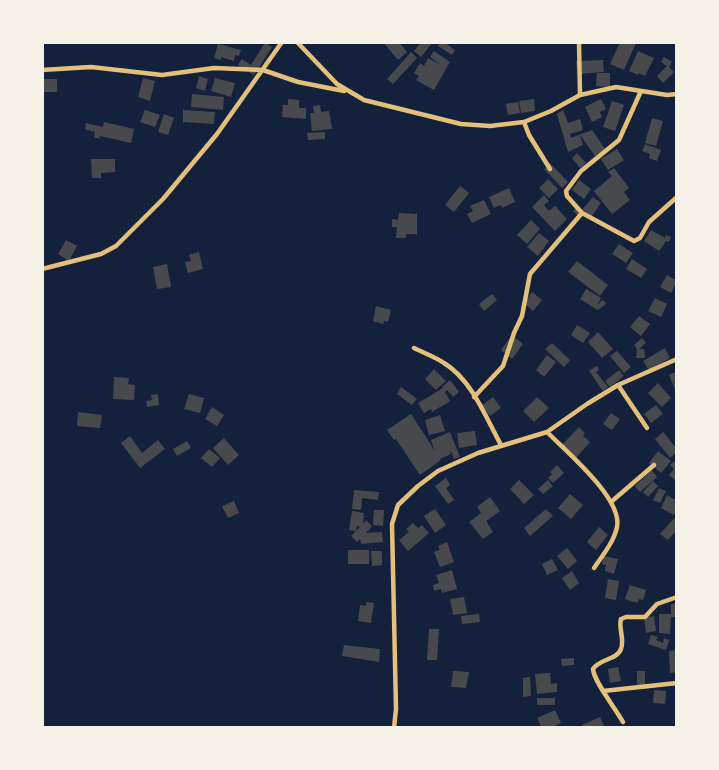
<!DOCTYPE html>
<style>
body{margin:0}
#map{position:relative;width:719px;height:770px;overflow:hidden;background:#14213d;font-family:"PT Sans",sans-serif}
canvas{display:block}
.frame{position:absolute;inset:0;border:44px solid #f6f1e7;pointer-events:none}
</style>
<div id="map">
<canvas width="719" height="770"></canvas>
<div class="frame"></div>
</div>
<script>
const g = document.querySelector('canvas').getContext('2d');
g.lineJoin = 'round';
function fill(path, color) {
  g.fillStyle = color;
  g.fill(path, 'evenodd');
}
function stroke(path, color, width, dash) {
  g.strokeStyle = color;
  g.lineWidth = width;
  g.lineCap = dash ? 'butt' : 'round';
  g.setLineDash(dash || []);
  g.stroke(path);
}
const building = new Path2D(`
 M383,42H399L407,52L398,60Z
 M421,42H433L421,57L414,51Z
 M440,42H444L455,50L452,55L438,46Z
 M620,42L636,43L624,70L610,64Z
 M265,43L272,47L254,75L238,65L242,59L251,65Z
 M218,44L241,50L239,56L235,55L234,61L221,57V60L214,58Z
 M434,51L450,62L434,90L416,80L419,76L414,73L420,63L424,66L428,58L441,65L430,57Z
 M638,51L654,58L645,76L639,73L638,75L629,71Z
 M411,52L417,58L393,84L387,79Z
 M664,57L672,62L669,67L674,72L663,83L657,76L667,66L661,62Z
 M603,60L604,72L577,74L576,61Z
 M597,73H610V87L596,86Z
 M199,76L208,79L205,91L196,88Z
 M143,78L155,81L150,101L138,97Z
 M215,78L235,83L231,97L211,91Z
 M42,79H57V92H42Z
 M192,94L224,97L223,110L191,107Z
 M288,99L299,100V108H306V119L282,117L283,105H288Z
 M534,99L535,111L521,113L519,101Z
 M601,99L606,109L600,112L602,117L592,122L585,107Z
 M612,101L624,105L615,131L603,127Z
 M518,102L520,113L508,115L506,104Z
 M320,105L321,112L329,111L332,129L312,131L310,113H314L313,106Z
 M145,110L160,115L155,127L140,122Z
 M183,110L215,112L214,124L183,122Z
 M563,110L568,123L580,119L583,130L570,134L571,138L592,130L605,149L595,156L580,135L583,145L568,152L557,114Z
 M164,114L174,118L168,135L158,132Z
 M652,118L663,121L656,146L645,143Z
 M104,122L134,129L131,143L100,136L99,139L94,137L95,132L85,129L86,123L103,127Z
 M325,132V139L308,140L307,133Z
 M645,144L661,150L657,161L649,158L650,154L642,151Z
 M617,149L624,160L608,170L601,159Z
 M577,153L586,163L580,168L572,158Z
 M91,159H115V172L101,173V178H92Z
 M550,163L568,182L562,188L544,169Z
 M614,168L629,188L624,192L630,200L612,214L594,191L612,176L608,172Z
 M548,179L558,189L549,198L539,188Z
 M579,180L591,189L584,199L572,190Z
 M460,186L469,193L454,212L445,205Z
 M509,188L515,202L502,208L501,205L494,208L489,197Z
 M544,195L549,201L544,205L549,211L555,206L567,219L555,231L532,207Z
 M593,197L601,203L591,217L582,210L579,217L573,211L578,206L582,210Z
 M484,200L491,214L472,223L467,214L473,211L470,206Z
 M399,213L417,214V234H406V238H396L397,227H392V219L398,220Z
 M531,220L540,229L527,244L517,235Z
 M651,230L665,238L666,235L671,237L669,242L666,241L659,251L644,241Z
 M539,233L549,241L538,256L527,247Z
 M66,240L77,246L69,261L58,254Z
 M619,244L633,253L626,263L612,254Z
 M199,252L203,269L188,273L185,262L191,261L189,255Z
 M632,259L647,269L641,278L626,269Z
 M577,261L608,285L600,296L568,272Z
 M167,264L171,287L157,289L153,267Z
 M667,275L677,281L671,293L660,287Z
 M586,289L601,298L597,305L603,300L606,304L598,310L580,299Z
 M532,292L542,300L533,311L524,303Z
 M492,294L497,300L484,311L479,304Z
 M655,298L667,304L661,317L648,311Z
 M376,306L391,310L388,322L384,321L383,324L373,321Z
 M639,316L650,324L641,336L630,327Z
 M577,325L590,333L583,343L571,335Z
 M598,332L613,349L602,358L588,342Z
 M512,335L523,344L512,359L501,350Z
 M642,338L646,343L639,349H644L645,358H636L637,349L634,345Z
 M552,343L570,360L564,367L545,349Z
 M665,348L670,358L649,370L643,361Z
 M617,351L631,367L624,373L610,356Z
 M547,355L556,362L544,377L536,370Z
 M597,366L599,370L596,372L608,387L603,391L589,371Z
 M434,369L446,381L436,390L425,379Z
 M619,370L624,376L610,387L605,381Z
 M677,371V394L669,375Z
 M114,377L129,378L128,384L135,385L134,400L113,399Z
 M450,380L459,392L453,397L447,390L445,392L450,401L432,412L431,409L424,413L418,403L443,388L442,387Z
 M658,383L671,398L662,407L648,393Z
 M401,387L417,399L412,405L397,394Z
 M158,394L159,405L147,407L146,401L152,400L151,395Z
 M189,394L204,398L200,413L184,409Z
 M493,397L501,408L490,416L482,405Z
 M537,397L549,408L534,422L523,411Z
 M656,405L663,414L651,423L644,414Z
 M212,407L224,415L217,426L205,419Z
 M78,412L102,415L100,428L77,426Z
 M611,413L620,419L612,430L603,424Z
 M411,414L435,451L431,440L450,432L460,457L454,459L451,451L450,452L451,454L440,459L441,460L420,475L396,439L394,440L387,430Z
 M440,415L445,431L429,435L425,420Z
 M579,427L585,433L583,436L590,442L576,458L562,445Z
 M475,431L477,445L459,448L457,433Z
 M663,432L677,449V452L670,458L655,439Z
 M130,436L142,453L158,440L165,449L140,468L121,443Z
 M224,438L239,455L228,465L213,448Z
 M187,441L191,448L177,456L173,449Z
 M209,449L220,458L212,467L201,458Z
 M658,451L671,461L661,473L649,463Z
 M674,461L677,464L676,481L669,475L674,469L670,465Z
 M557,465L564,473L553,483L548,478L552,474L550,472Z
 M652,470L657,477L640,492L635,486Z
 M446,478L450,485L446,488L454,500L448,504L435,486Z
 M519,480L534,495L524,504L510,489Z
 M548,480L553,486L543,494L538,489Z
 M653,481L658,486L648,497L643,492Z
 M659,488L666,491L660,503L653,500Z
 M354,490L379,492L378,500L362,498L361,510L352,509Z
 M570,494L583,505L571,519L558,508Z
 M667,495L677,501V510L674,515L661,508Z
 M490,497L500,511L486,521L493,532L483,539L469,522L481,513L477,507Z
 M234,501L239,513L228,518L222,506Z
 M435,509L446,525L435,533L424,516Z
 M546,509L553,516L530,536L524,528Z
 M374,510H384L383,526L373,525Z
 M352,511L364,513L363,524L366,520L372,526L366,533L382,532L383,542L361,544L360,539L357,542L351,536L360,527L357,526L356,531L349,530Z
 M674,518L677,521V530L668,540L660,534Z
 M413,523L418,528L422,525L429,533L408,551L399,540L409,532L406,529Z
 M599,527L608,535L596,550L587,542Z
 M447,542L454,562L440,567L434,552L440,550L438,546Z
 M567,548L577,561L568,569L557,556Z
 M348,550H369V564H348Z
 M371,551H382V565L372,566Z
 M604,556L618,559L614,574L605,571L606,565L602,564Z
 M552,559L558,570L547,575L542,564Z
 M452,570L457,589L442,593L441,589L434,591L433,585L439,583L436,575Z
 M572,571L579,583L570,590L562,578Z
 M608,579L619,581L616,600L605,598Z
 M630,585L646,590L643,600L639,599L637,603L625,599Z
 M464,597L467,613L453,615L450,599Z
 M366,602L374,603L371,623L358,621L360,605L366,606Z
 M671,604H677V617H671L670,634L659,633V614H671Z
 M479,614L480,622L462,624L461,616Z
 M654,616L656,631L646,633L644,618Z
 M429,629H439L437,660H427Z
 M651,635L658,637L656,640L663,643L664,638L669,640L666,650L648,644Z
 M344,645L380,649L379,662L342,656Z
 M677,650V672L670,673L669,651Z
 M574,658V665L562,666L561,659Z
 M618,667L621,681L610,683L608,669Z
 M453,671L469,672L466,688L451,687Z
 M637,671H645V689H637Z
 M550,673L551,684L557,683V692L537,694L535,674Z
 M530,677L531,696L523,697V678Z
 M654,690L666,691L665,704L653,703Z
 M537,698H555V705H537Z
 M555,710L561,723L550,728H542L537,718Z
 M600,717L605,728H583L582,725Z`);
const minor = new Path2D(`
 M297,42L337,84L364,100L461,124L490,126L524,122L551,111L580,95L616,87L667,95L677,94
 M579,42L580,95
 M42,70L91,67L162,75L214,68L263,70L298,82L344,91
 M641,91L619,140L581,171L566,191L567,196L582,213L634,241L640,238L649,222L677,197
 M524,122L529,135L550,169
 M42,269L101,254L116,246L163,199L217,134L282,42
 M414,348C424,353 435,357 444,363C472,380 486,418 501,445
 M618,385L647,428
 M474,397L503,366L514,333L522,316L530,274L582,213
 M547,432C566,451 623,499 617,527C614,542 602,556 594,568
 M611,502L654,465
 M603,691L677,683
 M623,722C616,709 594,682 593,669C599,659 617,660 621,649C625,639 618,628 621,619L626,617H645L657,604L677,597
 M394,728L396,709L392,524L398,505L418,486L438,471L478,453L547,432L587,404L618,385L677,359`);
fill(building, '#48494c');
stroke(minor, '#e5c07b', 4.5);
</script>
